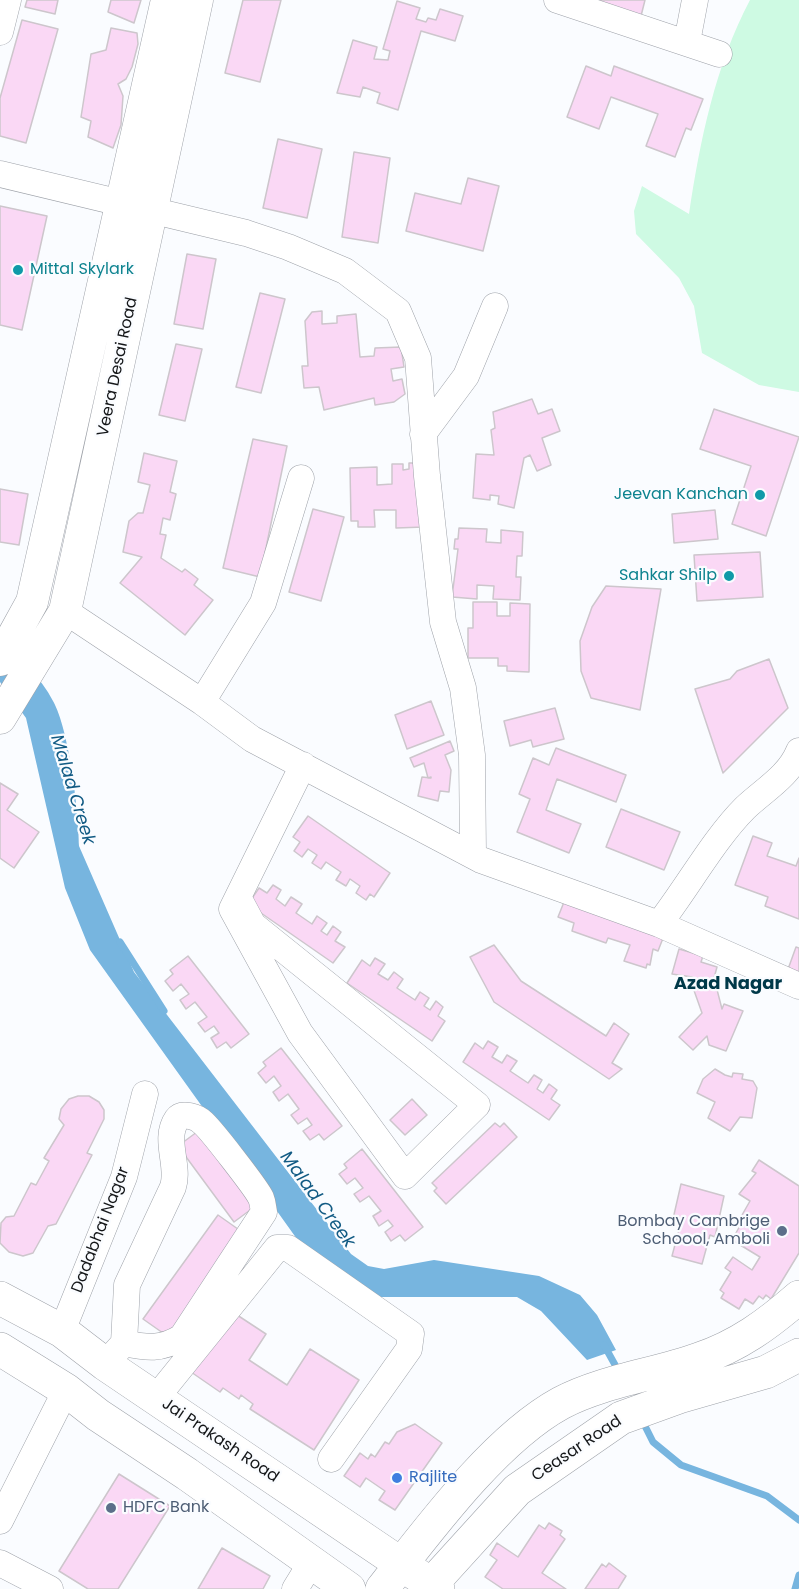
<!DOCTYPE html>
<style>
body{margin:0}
canvas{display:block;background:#fafcff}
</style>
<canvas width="799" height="1589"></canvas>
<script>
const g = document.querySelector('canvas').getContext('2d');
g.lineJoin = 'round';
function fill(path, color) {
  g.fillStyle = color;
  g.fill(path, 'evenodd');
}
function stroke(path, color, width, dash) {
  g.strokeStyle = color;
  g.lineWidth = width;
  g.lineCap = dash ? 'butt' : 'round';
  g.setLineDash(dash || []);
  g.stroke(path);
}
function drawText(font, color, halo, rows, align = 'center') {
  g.font = font + ' Poppins,sans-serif';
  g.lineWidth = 4.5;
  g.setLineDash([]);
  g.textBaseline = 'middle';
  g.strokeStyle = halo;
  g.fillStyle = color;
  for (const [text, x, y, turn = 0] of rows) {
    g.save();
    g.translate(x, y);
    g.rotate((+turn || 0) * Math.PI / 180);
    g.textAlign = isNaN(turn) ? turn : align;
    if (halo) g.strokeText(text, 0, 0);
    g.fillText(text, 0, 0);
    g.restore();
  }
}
const green = new Path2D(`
 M750,0H799V392L759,385L702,353L694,306L679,278L636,234L634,211L642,186L689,214C700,141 715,66 750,0Z`);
const water = new Path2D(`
 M0,637C18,657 41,677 53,701C69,729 79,813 79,846L134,972L351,1254L368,1266L384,1269L434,1260L539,1276L580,1295L597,1315L616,1350L587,1360L541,1311L517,1297H379L317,1267L90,950L65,888L26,718L0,682Z`);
const stream = new Path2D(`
 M120,942L164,1011
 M604,1345L619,1372
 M642,1420L653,1442L681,1465L767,1496L799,1520
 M795,1589L799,1575`);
const building = new Path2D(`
 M27,0H58L55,14L25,7Z
 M111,0H141L134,23L108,12Z
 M243,0H281L260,82L225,73Z
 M584,0H645L640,20Z
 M397,1L420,8L416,19L426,22L428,18L436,20L440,9L463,16L455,41L421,31L398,110L377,103L380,93L363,87L360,97L337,93L353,40L377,47L374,59L388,60L390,51L383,49Z
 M22,20L58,29L26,143L0,136V98Z
 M111,28L137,33L138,44L132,67L126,79L118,84L123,96L121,125L113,148L88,137L91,121L81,117L91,54L106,50Z
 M586,66L611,76L614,66L703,99L691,130L686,128L675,157L646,146L658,114L611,97L599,129L567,117Z
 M278,139L322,149L307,218L263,208Z
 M354,152L390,158L378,243L342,237Z
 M468,178L499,186L483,251L406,231L415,193L461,204Z
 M0,206L47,216L22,330L0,325Z
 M187,254L216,259L203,329L174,324Z
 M260,293L285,299L261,393L236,387Z
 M322,311V324L337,323V316L356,314L360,357L374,356L375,348L401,347L404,367L391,369L393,381L402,379L405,394L394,402L375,405L374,398L324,410L319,387L304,388L302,366H308L305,321L312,312Z
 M176,344L202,349L185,421L159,415Z
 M532,399L538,414L552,409L560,431L542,438L551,465L537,471L530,455L524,458L514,508L498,504L499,496L490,495V500L473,498L476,454L494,455L491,430L495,428L493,412Z
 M714,409L799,437L766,536L732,524L751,466L700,449Z
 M253,439L287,446L260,577L223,568Z
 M144,453L177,461L170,492L176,494L170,520L163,518L160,534L166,535L161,558L182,572L185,569L198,579L194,585L213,600L185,635L120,583L142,557L123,552L129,521L138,513H143L150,485L138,482Z
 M409,463H417L424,527L396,528V510H374L375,527H358V521H351L350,468L377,467V485L392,484V464H403V470L409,469Z
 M0,489L28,494L19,545L0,542Z
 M313,509L344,517L321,601L289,592Z
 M715,510L718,539L674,543L672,514Z
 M459,528L487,529L486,542L501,543V530L523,532L522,556H517L516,577H521L520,600L493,599L494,586L477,585V599L452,597L458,549H454L455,539H458Z
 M760,552L763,597L697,601L694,555Z
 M606,586L661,589L640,710L591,698L581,671L580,641L592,607Z
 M473,602H497V616H510V603L530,604L529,672L507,671V666H498V658H468V628H473Z
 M769,659L788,708L723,773L695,689L730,679L737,671Z
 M431,701L444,735L407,749L395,715Z
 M555,708L564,739L533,747L531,740L510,746L504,721Z
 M450,741L454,751L445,755L451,770L449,792L440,791L438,801L418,796L422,777L431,778V777L428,778L424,763L414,767L410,758Z
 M556,748L626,775L616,802L557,779L546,810L581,824L569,853L517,832L530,799L519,794L533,758L549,765Z
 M0,783L18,794L7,810L39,832L14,868L0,858Z
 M621,809L680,832L664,870L606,847Z
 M308,816L390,873L374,897L370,894L366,900L356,893L360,886L350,879L346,886L336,880L341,872L326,862L321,869L312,863L317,855L308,849L302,857L294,851L300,842L293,837Z
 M753,836L772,843L767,856L796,866L799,858V919L765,906L768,897L735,885Z
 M273,885L281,890L276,899L285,906L291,897L302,904L296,913L312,924L317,916L327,923L321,931L327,935L333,926L341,932L335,941L345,947L333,963L248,904L259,888L267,893Z
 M566,897L665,933L658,951L653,949L650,965L647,964L646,968L624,961L630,945L608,938L606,943L572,931L574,923L558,917Z
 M494,945L521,981L606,1036L614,1023L629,1034L612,1063L622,1069L609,1079L494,1002L470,957Z
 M796,947L799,948V975L787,972Z
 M679,949L703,956L701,962L717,967L714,978L722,1009L724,1004L743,1011L726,1051L709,1045L707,1036L693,1050L679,1037L702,1013L691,982L692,977L672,974Z
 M188,956L249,1034L231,1048L226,1042L217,1048L211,1038L219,1033L214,1026L205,1032L198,1023L207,1017L195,1002L186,1009L180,1000L189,994L181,984L173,991L165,981L173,974L170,970Z
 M375,958L385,964L378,974L388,980L394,972L403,979L397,988L415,1000L420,992L429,998L424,1006L430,1010L436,1001L443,1007L438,1016L445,1021L432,1041L347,983L362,960L370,966Z
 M488,1041L498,1047L492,1057L502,1063L507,1055L517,1061L510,1071L528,1083L534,1075L542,1080L537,1089L543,1093L549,1084L557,1090L551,1099L560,1105L549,1120L463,1062L475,1043L483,1049Z
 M281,1048L342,1126L324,1140L319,1134L310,1140L303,1131L312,1125L307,1118L298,1124L291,1115L299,1109L288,1094L279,1101L273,1092L281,1086L274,1076L266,1083L258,1073L266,1066L263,1062Z
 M715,1069L725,1075L732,1077L733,1073L743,1074L742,1079L753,1081L757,1088L752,1118L740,1117L730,1131L708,1118L715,1102L697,1093L703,1079Z
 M78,1096H89L99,1102L104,1110V1119L87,1153L92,1155L56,1224L48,1226L33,1253L23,1256L9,1252L0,1243L1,1223L6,1217L14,1216L31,1183L36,1185L49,1161L44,1158L64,1125L59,1119L61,1109L69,1099Z
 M412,1099L427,1115L405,1135L390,1120Z
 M495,1123L500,1127L504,1123L517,1137L446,1204L434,1191L437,1188L432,1183Z
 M201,1129L257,1205L234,1222L178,1146Z
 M362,1149L423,1227L405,1241L400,1235L391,1241L385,1232L393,1226L388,1220L379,1226L373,1216L381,1211L369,1196L360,1202L354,1194L363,1188L355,1178L347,1184L339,1174L347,1168L344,1164Z
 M759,1160L799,1186V1253L771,1299L766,1295L763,1299L759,1296L753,1304L745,1299L739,1309L721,1298L724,1293L720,1290L731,1272L725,1268L733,1257L752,1270L760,1257L732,1240L741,1224L738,1222L750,1201L739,1194L756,1173L752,1171Z
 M681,1184L724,1196L715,1237L710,1235L702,1264L672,1256L681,1222L673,1219Z
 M218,1215L245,1234L170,1338L143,1319Z
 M231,1311L266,1334L249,1360L287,1385L310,1349L359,1380L314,1450L250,1409L253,1404L241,1395L239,1399L223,1388L220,1392L191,1372Z
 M415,1424L442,1443L395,1510L379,1500L385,1491L366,1478L360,1487L344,1476L360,1453L368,1459L371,1454L375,1457L385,1442L389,1444L397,1432Z
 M119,1474L170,1506L118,1589H88L59,1571Z
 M549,1523L562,1531L560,1535L565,1539L542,1573L566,1589H503L485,1577L497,1560L490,1555L497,1543L518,1557L539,1525L545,1529Z
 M222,1548L270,1576L263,1589H198Z
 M609,1563L626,1576L618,1589H585L602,1564L606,1567Z`);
const minor = new Path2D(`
 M557,0L719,54
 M0,32L8,0
 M687,42L695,0
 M0,174L246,233L288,247L345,271L398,311L418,358L427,476L443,622L463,688L472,755L473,854
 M423,434L466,376L495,306
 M65,611L202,702L252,739L481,860L659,924L799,986
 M202,702L263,603L301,478
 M238,897L253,925L477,1105L405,1176L300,1033L232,909L303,765
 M659,924C687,888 714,839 745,808C764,790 789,776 799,751
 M62,1331L124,1177L145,1094
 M105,1364L124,1343L127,1285L173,1187C180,1166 163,1139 177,1119C182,1112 197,1117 202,1122C210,1128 257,1189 261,1198C263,1203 263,1207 264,1212L182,1337C161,1350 147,1348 124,1343
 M156,1398L277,1248H288L411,1334L409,1349L331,1459
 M0,1521L66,1390
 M0,1563L50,1589
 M295,1589L311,1563`);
const tertiary = new Path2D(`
 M0,660L32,602L167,0
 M0,718L65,611L197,0`);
const secondary = new Path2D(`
 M0,1298L62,1331L105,1364L438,1589
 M0,1349L66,1390L98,1415L187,1474L349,1589
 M382,1589C429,1529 495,1439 561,1403C603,1381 654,1375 699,1359C738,1346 768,1324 799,1297
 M427,1589L517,1490L621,1418L679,1397L766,1372L799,1355`);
const markers = [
 [18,270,6,"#0f9aa8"],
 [760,495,6,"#0f9aa8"],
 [729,576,6,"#0f9aa8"],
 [782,1231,6,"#5c6f8a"],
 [397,1478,6,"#3f7fe0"],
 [111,1508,6,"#5c6f8a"]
];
const cultureNames = [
 ["Mittal Skylark",30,270,"left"],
 ["Jeevan Kanchan",748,495],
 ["Sahkar Shilp",717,576]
];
const streetNames = [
 ["Veera Desai Road",118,367,-78],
 ["Dadabhai Nagar",101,1230,-69],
 ["Jai Prakash Road",220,1441,34],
 ["Ceasar Road",577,1449,-34]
];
const serviceNames = [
 ["Bombay Cambrige",770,1222],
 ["Schoool, Amboli",770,1240],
 ["HDFC Bank",123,1508,"left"]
];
const shopNames = [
 ["Rajlite",409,1478]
];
const waterNames = [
 ["Malad Creek",72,790,73],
 ["Malad Creek",317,1200,54]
];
const neighbourhoodNames = [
 ["Azad Nagar",728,984]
];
fill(green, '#cefae3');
fill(water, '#77b5df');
stroke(stream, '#77b5df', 7);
fill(building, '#fad8f5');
stroke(building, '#cdc6cc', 1.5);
stroke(minor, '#9ea2a9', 27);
stroke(tertiary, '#9ea2a9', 33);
stroke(secondary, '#9ea2a9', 34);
stroke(minor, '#fff', 26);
stroke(tertiary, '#fff', 32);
stroke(secondary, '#fff', 33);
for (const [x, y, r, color] of markers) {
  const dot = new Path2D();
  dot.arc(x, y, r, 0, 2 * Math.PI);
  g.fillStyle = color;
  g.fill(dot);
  stroke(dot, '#fafcff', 2);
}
drawText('16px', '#0d838f', '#fafcff', cultureNames, 'right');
drawText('16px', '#141618', '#fafcff', streetNames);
drawText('16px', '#4e5e75', '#fafcff', serviceNames, 'right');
drawText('16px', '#366cbe', '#fafcff', shopNames, 'left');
drawText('italic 18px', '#125b84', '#fafcff', waterNames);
drawText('bold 18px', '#003949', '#fafcff', neighbourhoodNames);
</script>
